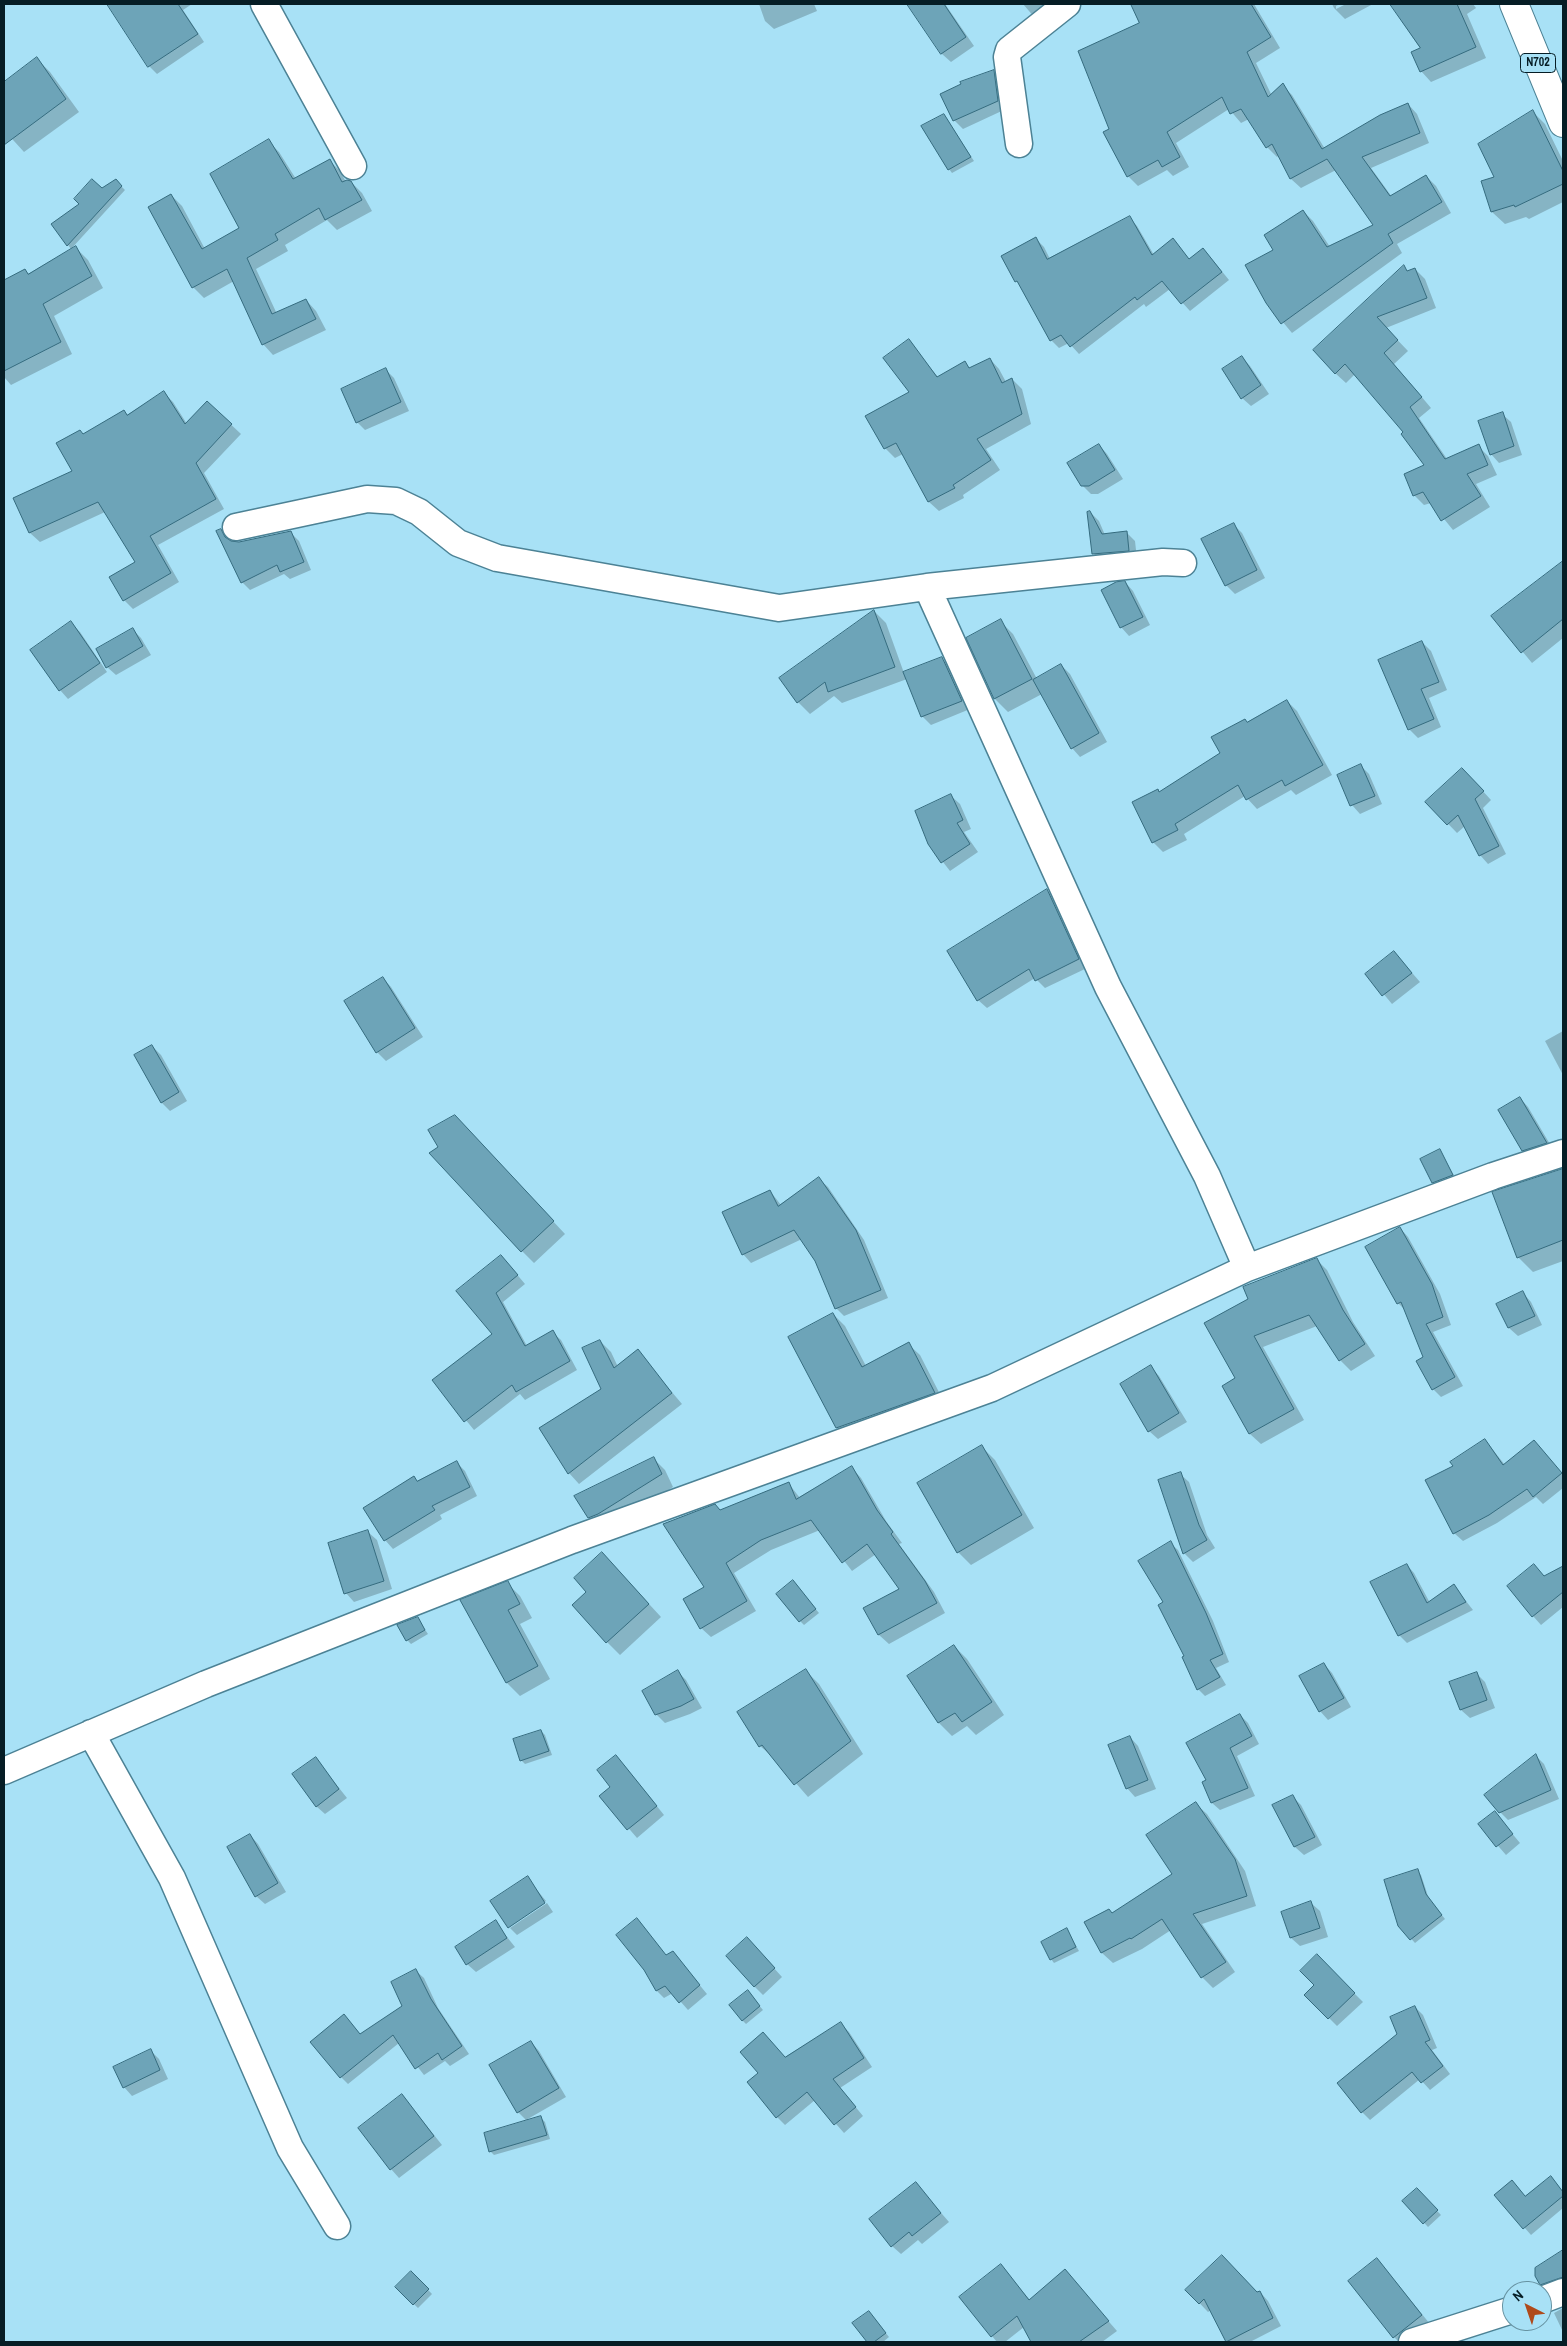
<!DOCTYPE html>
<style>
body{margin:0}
#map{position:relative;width:1567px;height:2346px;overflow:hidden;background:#a8e1f6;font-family:"Archivo Narrow",sans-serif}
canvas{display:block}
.frame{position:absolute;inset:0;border:5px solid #061d25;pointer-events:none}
.north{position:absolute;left:1502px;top:2281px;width:50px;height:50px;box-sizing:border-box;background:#a8e1f6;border:1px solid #6793a2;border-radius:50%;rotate:319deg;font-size:14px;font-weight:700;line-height:20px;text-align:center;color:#061d25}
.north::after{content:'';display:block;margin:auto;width:18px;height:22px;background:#af4a1b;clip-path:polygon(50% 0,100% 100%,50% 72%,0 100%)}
</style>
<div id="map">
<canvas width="1567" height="2346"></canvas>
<div class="frame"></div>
<div class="north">N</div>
</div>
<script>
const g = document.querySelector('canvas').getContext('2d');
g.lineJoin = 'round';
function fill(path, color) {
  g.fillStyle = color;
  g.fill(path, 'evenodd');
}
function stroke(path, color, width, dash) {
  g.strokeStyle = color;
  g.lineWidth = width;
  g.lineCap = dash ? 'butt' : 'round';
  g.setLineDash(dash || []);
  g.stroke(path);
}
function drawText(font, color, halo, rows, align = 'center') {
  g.font = font + ' "Archivo Narrow",sans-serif';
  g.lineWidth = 5;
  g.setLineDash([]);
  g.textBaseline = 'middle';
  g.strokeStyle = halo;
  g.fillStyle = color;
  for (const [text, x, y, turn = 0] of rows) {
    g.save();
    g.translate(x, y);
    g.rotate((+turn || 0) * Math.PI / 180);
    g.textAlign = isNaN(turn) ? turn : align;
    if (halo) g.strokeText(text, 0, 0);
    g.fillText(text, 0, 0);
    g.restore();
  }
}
const shadow = new Path2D(`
 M109,4H192L183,10L204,42L157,74L149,66Z
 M759,4H814L817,11L774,29L765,21Z
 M915,4H945L974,46L951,62L942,54L911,7Z
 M1023,4H1055L1035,18Z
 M1132,4H1176L1179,11L1191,4H1254L1280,48L1256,63L1272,96L1282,85L1292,95L1325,149L1408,104L1417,114L1429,143L1371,168L1392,197L1426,176L1436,186L1451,213L1397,244L1402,253L1292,333L1267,303L1274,250L1303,211L1313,221L1330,247L1375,225L1336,170L1301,188L1291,179L1279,155L1277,157L1267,147L1249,119L1241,123L1229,109L1176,143L1189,167L1173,176L1167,170L1138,186L1128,176L1111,129L1141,24Z
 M1332,4H1340L1336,6V9L1346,4H1373L1345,19L1334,8Z
 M1391,4H1473L1476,8L1467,14L1486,58L1431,82L1421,71L1422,49Z
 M37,59L50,72L79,112L24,152L4,130V83Z
 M993,71L1002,80L1006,109L963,129L954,120Z
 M1533,112L1545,124L1563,161V202L1529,219L1526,217L1505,224L1492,212L1483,182L1496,177Z
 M944,115L974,161L952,173L949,169Z
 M268,141L279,152L296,179L330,161L340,171L346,182H351L362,193L372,211L337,230L327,220L285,245L288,251L256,269L277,314L306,300L316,311L326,330L273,355L263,344L234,281L204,298L193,287L171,195L182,206L205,249L241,229Z
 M115,180L125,190L71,249L68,245L102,190Z
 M1129,218L1137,226L1154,255L1173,240L1190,260L1211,258L1229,280L1190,311L1170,289L1146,307L1144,304L1079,354L1069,343L1059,348L1051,340L1003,256L1036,239L1044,247L1050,259Z
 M76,248L88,260L103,288L54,316L72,354L11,385L4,377V308L11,304L4,289V281L25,270L29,274Z
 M1404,267L1408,272L1415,269L1425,279L1436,308L1386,328L1408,351L1394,364L1431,408L1419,418L1447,459L1478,446L1488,456L1497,475L1476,484L1490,507L1453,530L1431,503L1424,505L1414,495L1426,466L1405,432L1355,374L1346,383L1335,373Z
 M908,341L938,377L964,363L971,369L990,359L999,369L1006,382L1012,379L1022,389L1031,424L986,449L1000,470L963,495L964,498L939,511L929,502L903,454L895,458L885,448L911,392Z
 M1242,357L1250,366L1269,394L1251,406L1242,398Z
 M386,370L394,378L409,411L365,430L357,422Z
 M164,393L173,402L187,424L207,402L241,434L204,473L224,509L158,545L179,582L133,609L124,600L137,562L105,512L40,542L30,533L14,498L74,471L84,435L124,411L129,416Z
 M1502,414L1511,422L1522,455L1499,463L1491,454Z
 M1099,445L1107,454L1123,479L1098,494H1091L1082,485Z
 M1090,512L1099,521L1105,535L1126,532L1135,541L1137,559L1102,562L1094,554Z
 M1233,524L1242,533L1265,578L1235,594L1226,585Z
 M221,530L231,542L239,543L290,532L299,541L311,570L290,579L284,574L250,590L242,582Z
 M1561,564L1563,567V638L1532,663L1493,616Z
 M1125,582L1133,591L1150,625L1129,636L1121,627Z
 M874,611L886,623L904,673L942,659L951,667L970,709L931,725L922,716L907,679L842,703L834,696L810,714L798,702Z
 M1000,621L1013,634L1037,679L1061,665L1070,674L1107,742L1080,757L1072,748L1042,694L1008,712L995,699L968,638Z
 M71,623L80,632L107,672L68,699L60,690Z
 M133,630L141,638L151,655L116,675L107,667Z
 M1422,642L1431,651L1447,690L1429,698L1441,727L1418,738L1409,729Z
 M1287,701L1297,711L1332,775L1296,795L1291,790L1257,809L1245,796L1184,834L1187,840L1163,852L1153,842L1160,793L1222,753L1247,723Z
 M1361,766L1369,774L1382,804L1360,814L1352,805Z
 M1471,778L1491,800L1483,808L1506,854L1488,864L1480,855L1465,826L1457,833L1427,802Z
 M951,796L960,804L971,829L964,832L978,852L950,871L929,844Z
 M1047,890L1055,899L1087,968L1045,988L1035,978L987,1008L978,1000Z
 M1394,952L1420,982L1392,1004L1367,974Z
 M383,978L391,987L423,1037L386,1061L377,1052Z
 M1563,1031V1075L1545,1041Z
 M152,1046L161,1055L187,1101L170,1111L162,1103L136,1056Z
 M1520,1098L1528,1107L1554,1151L1531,1159L1523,1150Z
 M467,1129L565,1234L534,1263L522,1251Z
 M1440,1151L1456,1179L1437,1186L1433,1182Z
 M1563,1170V1261L1533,1272L1518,1257L1494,1193Z
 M819,1179L828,1187L864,1240L888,1298L844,1316L836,1308L816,1260L802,1239L751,1263L743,1254L770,1191L781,1205Z
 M1400,1228L1408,1237L1440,1294L1451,1325L1433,1332L1463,1386L1441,1397L1433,1389L1424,1358L1406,1311L1398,1303Z
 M1316,1259L1327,1270L1353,1322L1375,1356L1351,1371L1340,1360L1317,1326L1263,1347L1304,1420L1261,1444L1250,1434L1224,1387L1236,1379L1249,1299Z
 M509,1265L525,1284L503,1302L527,1346L552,1332L561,1340L577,1370L525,1400L520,1394L474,1430L434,1381L493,1335L458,1291Z
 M1523,1293L1531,1302L1542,1325L1518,1336L1509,1328L1498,1304Z
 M833,1314L845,1326L866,1366L908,1344L920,1355L945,1404L849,1439L837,1428L789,1337Z
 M600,1341L611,1352L618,1367L637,1351L682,1404L579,1484L569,1473L603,1389Z
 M1151,1367L1159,1376L1187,1422L1158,1439L1149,1431Z
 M1485,1440L1505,1465L1542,1450L1563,1475V1488L1543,1504L1536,1497L1497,1523L1463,1541L1454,1533V1466Z
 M982,1447L995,1460L1034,1528L971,1565L958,1552Z
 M653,1458L665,1470L673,1487L611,1526L601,1530L589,1518Z
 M457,1463L465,1471L477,1496L440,1515L442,1519L393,1549L385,1540L414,1478L418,1482Z
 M852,1468L861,1478L886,1521L902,1543L899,1544L934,1592L945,1613L889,1644L879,1635L865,1609L901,1589L876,1554L852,1571L820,1530L771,1550L734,1573L756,1611L711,1637L701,1628L706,1587L721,1511L789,1484L800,1498Z
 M1180,1474L1189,1482L1207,1535L1215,1548L1193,1562L1184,1553L1159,1481Z
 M368,1532L377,1540L392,1589L354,1602L346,1593Z
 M1170,1543L1178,1550L1213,1621L1229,1662L1216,1668L1226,1685L1205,1696L1198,1689L1165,1603Z
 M1407,1565L1414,1573L1430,1603L1454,1586L1473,1610L1407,1643L1399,1635Z
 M1534,1565L1545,1577L1563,1568V1607L1541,1625L1533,1616Z
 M615,1567L661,1617L620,1655L607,1642Z
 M507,1583L520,1596L532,1618L520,1624L550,1679L520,1696L507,1683Z
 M796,1586L819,1613L804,1625L800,1621Z
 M417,1618L428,1634L411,1644L407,1640Z
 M954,1646L967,1659L1004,1715L976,1735L967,1726L952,1736L939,1723L908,1677Z
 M1324,1664L1332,1673L1351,1707L1328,1720L1320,1711Z
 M806,1671L819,1684L863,1754L808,1797L774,1758L760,1746Z
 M678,1672L686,1680L702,1708L690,1714L665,1723L656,1714Z
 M1476,1673L1485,1682L1495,1708L1470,1718L1461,1710L1451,1683Z
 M1240,1715L1248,1723L1259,1744L1237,1756L1255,1796L1220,1810L1212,1803L1203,1782L1208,1780Z
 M541,1731L545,1735L552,1755L525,1764L521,1760Z
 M1130,1737L1138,1746L1156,1789L1135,1797L1127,1788Z
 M1536,1756L1544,1764L1559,1799L1508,1820L1500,1812Z
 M316,1759L347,1798L325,1814L316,1806Z
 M624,1765L664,1815L637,1838L601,1796L612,1787Z
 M1292,1796L1301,1805L1322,1845L1304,1855L1295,1847L1274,1806Z
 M1196,1804L1207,1814L1245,1871L1256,1906L1202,1924L1235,1972L1213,1988L1202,1977L1171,1930L1142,1949L1113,1963L1102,1953L1086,1923L1113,1914L1173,1874Z
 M1495,1813L1520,1843L1506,1855L1480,1825Z
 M250,1835L258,1844L286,1892L265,1904L256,1896Z
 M1417,1871L1421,1875L1429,1899L1445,1919L1415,1943L1399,1925Z
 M527,1878L546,1901L509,1926Z
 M547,1903L553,1912L517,1935L510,1928Z
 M1311,1903L1320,1911L1328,1937L1300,1946L1291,1938L1283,1913Z
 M495,1922L515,1947L476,1972L467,1964Z
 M1067,1930L1079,1951L1054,1963L1051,1959Z
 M755,1947L782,1977L763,1995L754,1986Z
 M673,1953L707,1994L688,2010L673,1993L664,1998L657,1991L667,1956Z
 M1317,1956L1363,2002L1337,2026L1306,1995L1316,1985Z
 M416,1971L424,1978L438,2008L469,2054L450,2066L445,2061L424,2075L399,2043L348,2084L341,2077L344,2016L361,2035L403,2006Z
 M751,1996L763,2010L746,2024L742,2020Z
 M1415,2007L1423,2015L1437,2048L1432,2050L1450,2074L1430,2090L1420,2079L1370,2120L1362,2112L1399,2035Z
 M840,2023L849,2032L872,2067L840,2088L863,2116L844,2133L815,2100L785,2125L777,2117L760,2073Z
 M531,2042L539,2051L566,2097L526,2120L518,2112Z
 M151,2051L159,2059L168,2079L132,2096L124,2087Z
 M402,2095L442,2145L399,2178L391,2169Z
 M541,2118L545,2122L550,2139L494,2155L490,2151Z
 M916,2184L949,2222L922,2244L918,2240L901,2254L892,2246Z
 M1557,2184L1563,2192V2208L1531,2235L1496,2195L1526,2198Z
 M1417,2190L1441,2215L1428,2227L1404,2201Z
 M1563,2251V2288L1550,2293L1541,2284L1536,2269Z
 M1377,2259L1430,2324L1406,2342H1399L1394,2337Z
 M1001,2266L1030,2300L1065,2271L1117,2331L1102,2342H1032L1024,2327L1005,2342H997L992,2336Z
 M411,2272L432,2294L418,2308L396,2287Z
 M1187,2290L1260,2292L1268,2301L1281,2326L1250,2342H1228L1211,2310L1208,2312Z
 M1563,2308V2332L1554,2313Z
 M869,2312L889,2337L883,2342H869L854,2324Z`);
const building = new Path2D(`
 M107,4H178L198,34L148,67Z
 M907,4H944L966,37L941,54Z
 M1131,4H1251L1271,37L1247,52L1268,97L1283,83L1322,149L1380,115L1408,103L1420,133L1362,157L1390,196L1426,175L1442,202L1388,234L1393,243L1281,324L1266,303L1245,265L1273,250L1264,235L1303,210L1327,247L1373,225L1327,159L1290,179L1272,144L1266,148L1241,109L1230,114L1222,97L1167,132L1180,157L1162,167L1158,160L1127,177L1103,132L1109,129L1078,51L1139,23Z
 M1390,4H1457L1476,47L1420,72L1411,52L1420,48Z
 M37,57L66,99L4,145V82Z
 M994,70L998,101L953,121L940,94L961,84L960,82Z
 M1533,110L1563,171V184L1515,207L1514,205L1491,212L1481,181L1494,177L1478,144Z
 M944,114L971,157L948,170L921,126Z
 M269,139L293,179L330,159L342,182L347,180L351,181L362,200L325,220L319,208L275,234L278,240L247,258L272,314L306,299L316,319L262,345L227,269L192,288L148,207L171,194L202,249L239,228L210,174Z
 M92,179L102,188L116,179L122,186L67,246L51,224L79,204L74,199Z
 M1130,216L1152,255L1173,238L1189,259L1203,248L1222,272L1181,304L1162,281L1137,300L1135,297L1070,347L1061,335L1050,341L1017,281L1015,282L1001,256L1036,237L1047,259Z
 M76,246L92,276L43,304L61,342L4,371V280L25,269L28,274Z
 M1404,265L1407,271L1415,268L1427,298L1377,317L1398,340L1384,353L1422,397L1410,407L1445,459L1479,444L1488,465L1467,474L1481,496L1441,521L1423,492L1413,496L1404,474L1424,465L1401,434L1403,432L1345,364L1335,374L1313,350Z
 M909,339L937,377L965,361L969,368L990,358L1002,383L1012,378L1022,414L977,439L991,460L953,485L955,488L928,502L896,443L884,449L865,416L909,392L883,358Z
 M1242,356L1261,385L1241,399L1222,369Z
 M386,368L401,402L356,423L341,389Z
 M164,391L185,424L207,401L232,424L196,463L216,499L150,536L171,573L123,601L109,577L135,562L98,502L29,533L13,498L72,471L56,443L80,430L83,434L124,410L127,415Z
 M1503,412L1514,446L1490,455L1478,421Z
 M1099,444L1115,470L1089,486H1081L1067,463Z
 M1090,511L1102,534L1127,531L1129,551L1092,554L1087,512Z
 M1234,523L1257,570L1225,586L1201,539Z
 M221,529L225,537L231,541L239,542L291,531L304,562L280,572L277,565L241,583L216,531Z
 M1563,561V619L1521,653L1491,616Z
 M1125,581L1143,617L1120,628L1101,590L1116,582Z
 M874,610L895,667L828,692L825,682L797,703L779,678Z
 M1001,619L1032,679L994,699L966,638Z
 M71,621L100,663L59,691L30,650Z
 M133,628L143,646L106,668L96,649Z
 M1422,641L1439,682L1421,689L1434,719L1408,730L1378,660Z
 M942,657L962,701L921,717L903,672Z
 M1061,664L1099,733L1071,749L1033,680Z
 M1287,700L1323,765L1285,786L1282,780L1246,800L1238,785L1175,824L1178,830L1152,843L1132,802L1158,789L1159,792L1220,753L1211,737L1245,719L1247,722Z
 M1361,764L1375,796L1350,806L1337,775Z
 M1462,768L1484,791L1475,799L1499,846L1479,856L1458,815L1447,825L1425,802Z
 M951,794L963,820L957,823L970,844L941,863L928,844L915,811Z
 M1047,889L1079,959L1035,981L1029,969L977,1001L947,951Z
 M1394,951L1412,973L1382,996L1365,974Z
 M383,977L415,1028L376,1053L344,1001Z
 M152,1045L179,1092L161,1103L134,1055Z
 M1520,1097L1547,1143L1522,1151L1498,1110Z
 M455,1115L554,1221L521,1252L429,1153L438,1147L428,1130Z
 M1440,1149L1453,1175L1432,1183L1420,1159Z
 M1563,1169V1240L1517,1258L1492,1192Z
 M819,1177L856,1230L881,1290L835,1309L815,1261L794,1230L742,1255L722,1212L770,1190L778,1206Z
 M1400,1227L1432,1284L1443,1317L1426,1324L1455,1377L1432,1390L1416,1361L1423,1357L1401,1302L1397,1304L1365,1247Z
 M501,1255L518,1275L496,1293L525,1346L553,1330L570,1361L516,1392L512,1385L464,1422L432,1380L492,1334L456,1291Z
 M1317,1258L1343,1310L1365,1344L1339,1361L1309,1315L1254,1336L1294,1409L1249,1434L1222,1386L1235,1378L1204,1323L1248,1299L1243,1287Z
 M1523,1291L1535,1316L1508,1328L1496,1304Z
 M833,1313L862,1367L909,1342L935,1393L836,1428L788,1337Z
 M600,1340L614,1368L638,1349L672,1393L568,1474L539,1428L601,1389L582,1348Z
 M1151,1365L1179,1413L1148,1432L1120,1384Z
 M1485,1439L1503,1465L1534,1440L1562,1473L1533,1497L1527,1489L1489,1515L1453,1534L1425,1480L1453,1466L1450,1462Z
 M982,1445L1022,1515L957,1553L917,1483Z
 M654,1457L662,1474L598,1514L588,1518L574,1496Z
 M457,1461L470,1487L432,1506L435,1510L384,1541L363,1508L414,1476L417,1481Z
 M852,1466L877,1510L893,1532L891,1534L925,1581L937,1603L878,1635L863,1608L899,1589L867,1544L842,1563L811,1520L761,1540L726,1563L747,1601L700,1629L683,1599L704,1587L663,1524L715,1504L720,1510L789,1482L796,1499Z
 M1181,1472L1199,1525L1207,1540L1183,1554L1158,1480Z
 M368,1530L384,1581L344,1594L328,1543Z
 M1171,1541L1206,1613L1223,1654L1210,1660L1220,1677L1197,1690L1182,1657L1184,1656L1158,1605L1163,1602L1138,1561Z
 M602,1552L649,1604L606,1643L572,1605L586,1592L574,1578Z
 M1407,1564L1427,1603L1454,1584L1466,1602L1398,1636L1370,1582Z
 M1534,1564L1544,1576L1563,1566V1592L1532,1617L1507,1586Z
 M793,1580L816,1609L799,1622L776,1594Z
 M508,1581L520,1604L508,1610L538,1666L506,1683L460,1600Z
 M418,1617L425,1630L406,1641L397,1625Z
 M954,1645L992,1702L962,1722L955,1713L938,1723L907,1676Z
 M1324,1663L1344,1698L1319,1712L1299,1676Z
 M806,1669L851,1741L794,1785L762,1745L759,1747L737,1712Z
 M678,1670L694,1699L681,1706L655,1715L642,1691Z
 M1477,1672L1487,1700L1460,1710L1449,1682Z
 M1240,1714L1252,1736L1230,1748L1248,1788L1211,1803L1202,1782L1206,1780L1186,1743Z
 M541,1730L549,1751L520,1761L513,1739Z
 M1130,1736L1148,1780L1126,1789L1108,1745Z
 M1536,1754L1551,1790L1499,1813L1484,1795Z
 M616,1755L657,1806L627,1830L599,1796L610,1787L597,1770Z
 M316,1757L339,1789L316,1807L292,1774Z
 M1293,1795L1315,1837L1294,1847L1272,1805Z
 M1196,1802L1235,1859L1247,1896L1193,1914L1226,1962L1201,1978L1162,1919L1131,1939L1130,1938L1101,1953L1084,1922L1109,1909L1112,1913L1172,1874L1146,1835Z
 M1495,1811L1513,1834L1496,1847L1478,1824Z
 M250,1834L278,1883L255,1897L227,1847Z
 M1418,1869L1426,1894L1442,1915L1410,1940L1398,1926L1384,1880Z
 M528,1876L545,1903L508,1928L490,1901Z
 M1311,1901L1320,1928L1290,1938L1281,1912Z
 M637,1918L666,1955L673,1951L700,1985L679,2003L665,1986L656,1991L644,1970L616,1935Z
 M496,1920L507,1938L466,1965L455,1947Z
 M1067,1928L1076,1947L1050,1960L1041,1942Z
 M747,1937L775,1968L754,1987L726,1956Z
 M1317,1954L1355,1993L1328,2019L1304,1995L1314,1985L1300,1971Z
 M416,1969L431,1999L462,2046L442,2060L438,2053L415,2069L393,2035L340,2078L310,2042L344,2014L360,2034L402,2006L391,1982Z
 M748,1990L760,2006L742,2021L729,2005Z
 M1415,2006L1430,2040L1425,2042L1443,2066L1421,2083L1412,2072L1361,2113L1337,2083L1397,2034L1390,2017Z
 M841,2022L864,2058L833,2079L856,2107L834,2125L807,2092L776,2118L747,2082L758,2073L740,2052L763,2032L785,2057Z
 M531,2041L559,2088L517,2113L489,2065Z
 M151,2049L160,2070L123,2088L113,2067Z
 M402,2094L434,2136L390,2170L358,2128Z
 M541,2116L547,2135L489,2152L484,2133Z
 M1551,2176L1563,2192V2196L1523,2229L1494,2195L1512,2180L1525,2196Z
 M916,2182L941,2213L912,2236L909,2232L891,2247L869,2219Z
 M1417,2188L1438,2210L1423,2224L1402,2201Z
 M1563,2250V2277L1540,2285L1535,2276V2268Z
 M1222,2255L1257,2292L1260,2291L1273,2318L1226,2342L1204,2299L1199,2304L1185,2290Z
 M1377,2258L1422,2315L1393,2338L1348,2281Z
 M1001,2264L1029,2300L1065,2269L1109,2321L1079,2342H1031L1017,2316L991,2337L959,2297Z
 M411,2271L429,2289L413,2305L395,2287Z
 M869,2311L886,2333L874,2342H867L852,2323Z`);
const minor = new Path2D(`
 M264,4L353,166
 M1019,144L1007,57L1009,50L1067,4
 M236,527L367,499L396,501L419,512L458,543L497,558L779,608L927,587L1163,562L1183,563
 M927,587L1108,987L1207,1176L1247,1268
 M91,1733L172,1878L290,2148L337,2226
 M4,1771L206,1684L572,1540L992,1388L1247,1268L1493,1176L1563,1153
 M1542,2300L1563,2292
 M1412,2342L1512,2310`);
const trunk = new Path2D(`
 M1514,4L1563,123`);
const shields = [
 [1538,63,35]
];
const shieldNames = [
 ["N702",1538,63]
];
fill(shadow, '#0003');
fill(building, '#6da4b8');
stroke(building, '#356b7e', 1);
stroke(minor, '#4c8295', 29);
stroke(trunk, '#4c8295', 30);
stroke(minor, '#fff', 26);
stroke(trunk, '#fff', 28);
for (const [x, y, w] of shields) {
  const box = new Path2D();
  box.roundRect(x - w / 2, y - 9.5, w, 19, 4);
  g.fillStyle = '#a8e1f6';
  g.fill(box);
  stroke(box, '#061d25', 1);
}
drawText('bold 12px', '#061d25', null, shieldNames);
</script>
